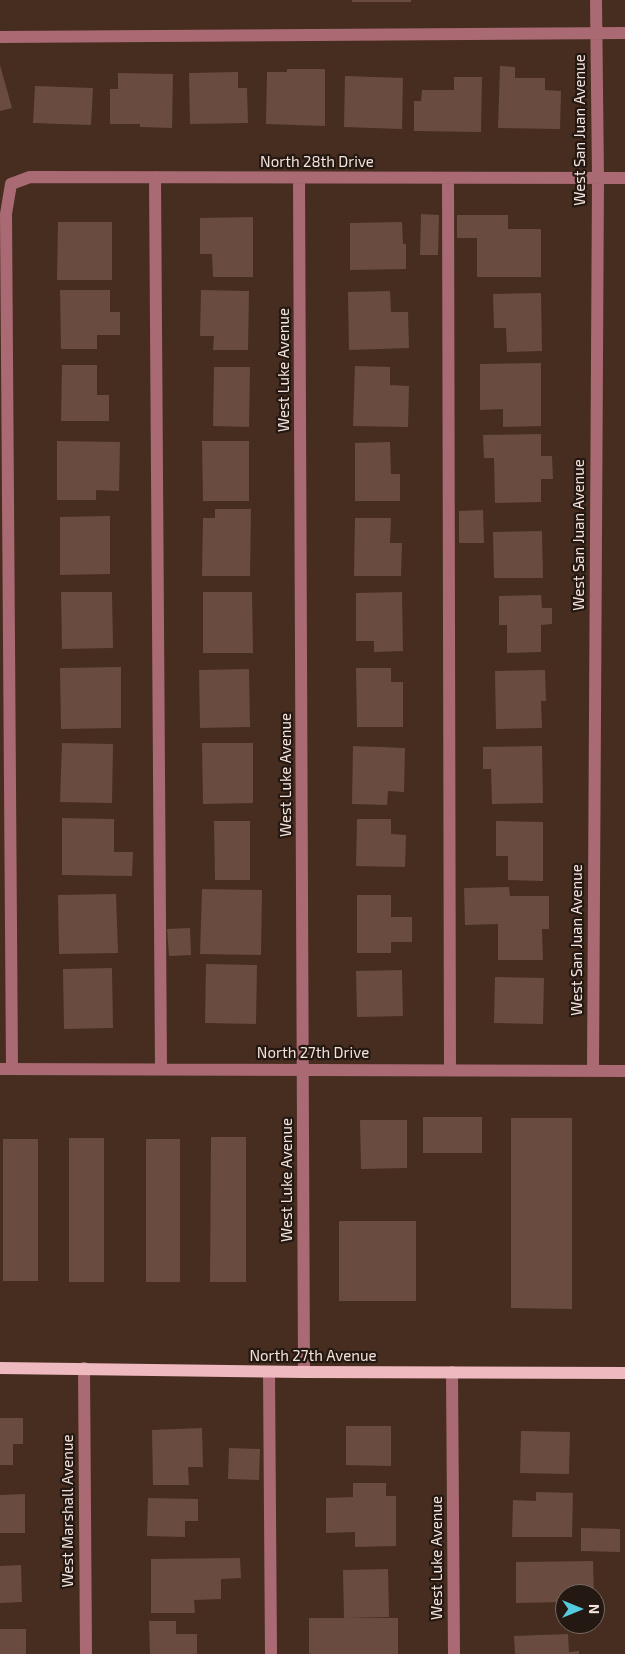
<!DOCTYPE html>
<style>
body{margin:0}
#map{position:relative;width:625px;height:1654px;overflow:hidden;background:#462d1f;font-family:"Exo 2",sans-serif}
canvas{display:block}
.north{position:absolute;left:555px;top:1584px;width:50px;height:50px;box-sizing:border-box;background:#241812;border:1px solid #786962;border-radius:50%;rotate:90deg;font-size:14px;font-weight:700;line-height:20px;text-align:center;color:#f5e3db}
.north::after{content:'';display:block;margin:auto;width:18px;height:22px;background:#54cade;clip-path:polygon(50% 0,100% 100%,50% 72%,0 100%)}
</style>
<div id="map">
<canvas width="625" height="1654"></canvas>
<div class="north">N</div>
</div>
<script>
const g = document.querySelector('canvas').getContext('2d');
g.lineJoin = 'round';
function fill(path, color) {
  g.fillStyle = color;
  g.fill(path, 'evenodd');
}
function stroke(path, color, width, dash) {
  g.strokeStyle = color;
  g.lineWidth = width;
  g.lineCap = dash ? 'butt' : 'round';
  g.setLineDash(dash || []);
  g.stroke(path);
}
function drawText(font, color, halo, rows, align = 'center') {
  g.font = font + ' "Exo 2",sans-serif';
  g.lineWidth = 4.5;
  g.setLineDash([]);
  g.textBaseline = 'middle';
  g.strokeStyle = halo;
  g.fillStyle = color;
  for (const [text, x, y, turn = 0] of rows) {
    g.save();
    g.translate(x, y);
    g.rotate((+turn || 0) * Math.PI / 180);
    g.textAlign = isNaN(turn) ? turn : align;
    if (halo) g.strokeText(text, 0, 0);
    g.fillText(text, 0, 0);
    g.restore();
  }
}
const building = new Path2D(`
 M352,0H411V2H352Z
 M0,65L12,108L0,111Z
 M500,66L515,67V78H545V90L561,91L560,129L498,128Z
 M287,69H325V126L266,124L267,72H287Z
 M238,72V88H247L248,123L190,124L189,73Z
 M118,73L173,74L172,128L140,127V124H110V89H118Z
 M345,76L403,78L402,129L344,127Z
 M454,77H482L481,132L414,131V101H421L422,90H454Z
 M35,86L93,88L91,125L33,123Z
 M421,214L439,215L438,255H420Z
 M457,215H508V229H541V277H477V238H457Z
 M253,217V277H213L212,254H200V218Z
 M58,222H112V280H57Z
 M402,222L403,244H406V269L350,270V223Z
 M60,290H110V312H120V335H97V349H61Z
 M201,290L249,291L248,350H213L214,336H200Z
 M390,291L391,312H408L409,348L349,350L348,292Z
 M541,293L542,351L507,352L506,328H494L493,294Z
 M541,363V426L503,427V409L480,410V364Z
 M62,365H97V395H109V421H61Z
 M355,366L390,367V385L409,386L408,427L353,426Z
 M214,367H250L249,427L213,426Z
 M541,434V456H552L553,479H541V502L495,503L494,458H484L483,435Z
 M57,441L120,442L119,491L96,490V500H57Z
 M202,441H249V501H203Z
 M390,442L391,474H400V501H355V443Z
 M215,509H251L250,576H202L203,518H215Z
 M483,510L484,543H459V511Z
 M110,516V574L60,575V517Z
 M355,518H391L390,543H402L401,576H354Z
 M542,531L543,578H494L493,532Z
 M61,592H112L113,648L62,649Z
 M203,592H252L253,653H203Z
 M402,592L403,651L374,652V641H356V593Z
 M541,595L542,608H552V624L541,625V652L507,653V625H499V596Z
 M121,667V728L61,729L60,668Z
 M356,668H391V682H403V727H357Z
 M249,669L250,727L200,728L199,670Z
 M545,670L546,701H541L542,728L496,729L495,671Z
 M62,743L113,744L112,803L60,802Z
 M202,743H253V803L203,804Z
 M353,746L405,748L404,792L388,791L387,805L352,804Z
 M542,746L543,803L492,804L491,769H483V747Z
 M62,818L114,819V852H133L132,876L62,875Z
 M357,819H391V834L406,835L405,867L356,866Z
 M214,821H250V880H215Z
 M496,821L543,822V881L508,880V856H496Z
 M509,887L510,896H549V929H542L543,960H498V924L465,925L464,888Z
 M202,889L262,890L261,955L200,954Z
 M116,894L118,953L59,954L58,895Z
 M357,895H391V917H412V942H391V953H357Z
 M190,928L191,955L169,956L167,929Z
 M206,964L257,965L256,1024L205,1023Z
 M112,968L113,1028L64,1029L63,969Z
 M402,970L403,1016L357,1017L356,971Z
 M495,977L544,978L543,1024L494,1023Z
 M423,1117H482V1153H423Z
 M511,1118H572V1309L511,1308Z
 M360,1120H407V1168L361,1169Z
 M211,1137H246V1282H210Z
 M69,1138H104V1282H69Z
 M3,1139H38V1281H3Z
 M146,1139H180V1282H146Z
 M339,1221H416V1301H339Z
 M0,1418H23V1444H13V1465H0Z
 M346,1426H391V1466L346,1465Z
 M202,1428L203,1467H188L189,1485H153L152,1430Z
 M521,1431L570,1432L569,1474L520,1473Z
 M229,1448L260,1449L259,1480L228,1479Z
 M353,1483H386V1496H396V1546L355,1547V1532L326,1533V1498L353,1497Z
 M536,1492L573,1493L572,1537H512L513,1500L536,1501Z
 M25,1494V1533H0V1495Z
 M148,1498L198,1499V1521H185V1537L147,1536Z
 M581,1528L620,1529V1552L581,1551Z
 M240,1558L241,1578L221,1579V1599L194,1600L195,1613H151V1559Z
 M593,1561L594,1594H565V1602L516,1603V1562Z
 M21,1565L22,1602L0,1603V1566Z
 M388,1569L389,1617L344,1618L343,1570Z
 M309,1618H398V1654H309Z
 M149,1621H176V1634H197V1654H150Z
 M0,1629H26V1654H0Z
 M568,1634L569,1652L579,1651V1654H515L514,1636Z`);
const minor = new Path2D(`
 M0,37L625,33
 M155,177L161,1069
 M299,178L304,1372
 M448,178L450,1070
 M0,1069L625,1071
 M12,1069L6,214L11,184L30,177L625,178
 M593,1070L598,178L596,0
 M84,1368L86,1654
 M269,1372L271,1654
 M452,1372L454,1654`);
const major = new Path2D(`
 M0,1368L304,1372L625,1373`);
const streetNames = [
 ["West San Juan Avenue",580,130,-90],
 ["North 28th Drive",317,162],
 ["West Luke Avenue",284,370,-90],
 ["West San Juan Avenue",579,535,-90],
 ["West Luke Avenue",286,775,-90],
 ["West San Juan Avenue",577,940,-90],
 ["North 27th Drive",313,1053],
 ["West Luke Avenue",287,1180,-90],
 ["North 27th Avenue",313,1356],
 ["West Marshall Avenue",68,1511,-90],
 ["West Luke Avenue",437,1558,-90]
];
fill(building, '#694c3f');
stroke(minor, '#a96a73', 12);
stroke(major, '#efb9c0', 12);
drawText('15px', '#f5e3db', '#241812', streetNames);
</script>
